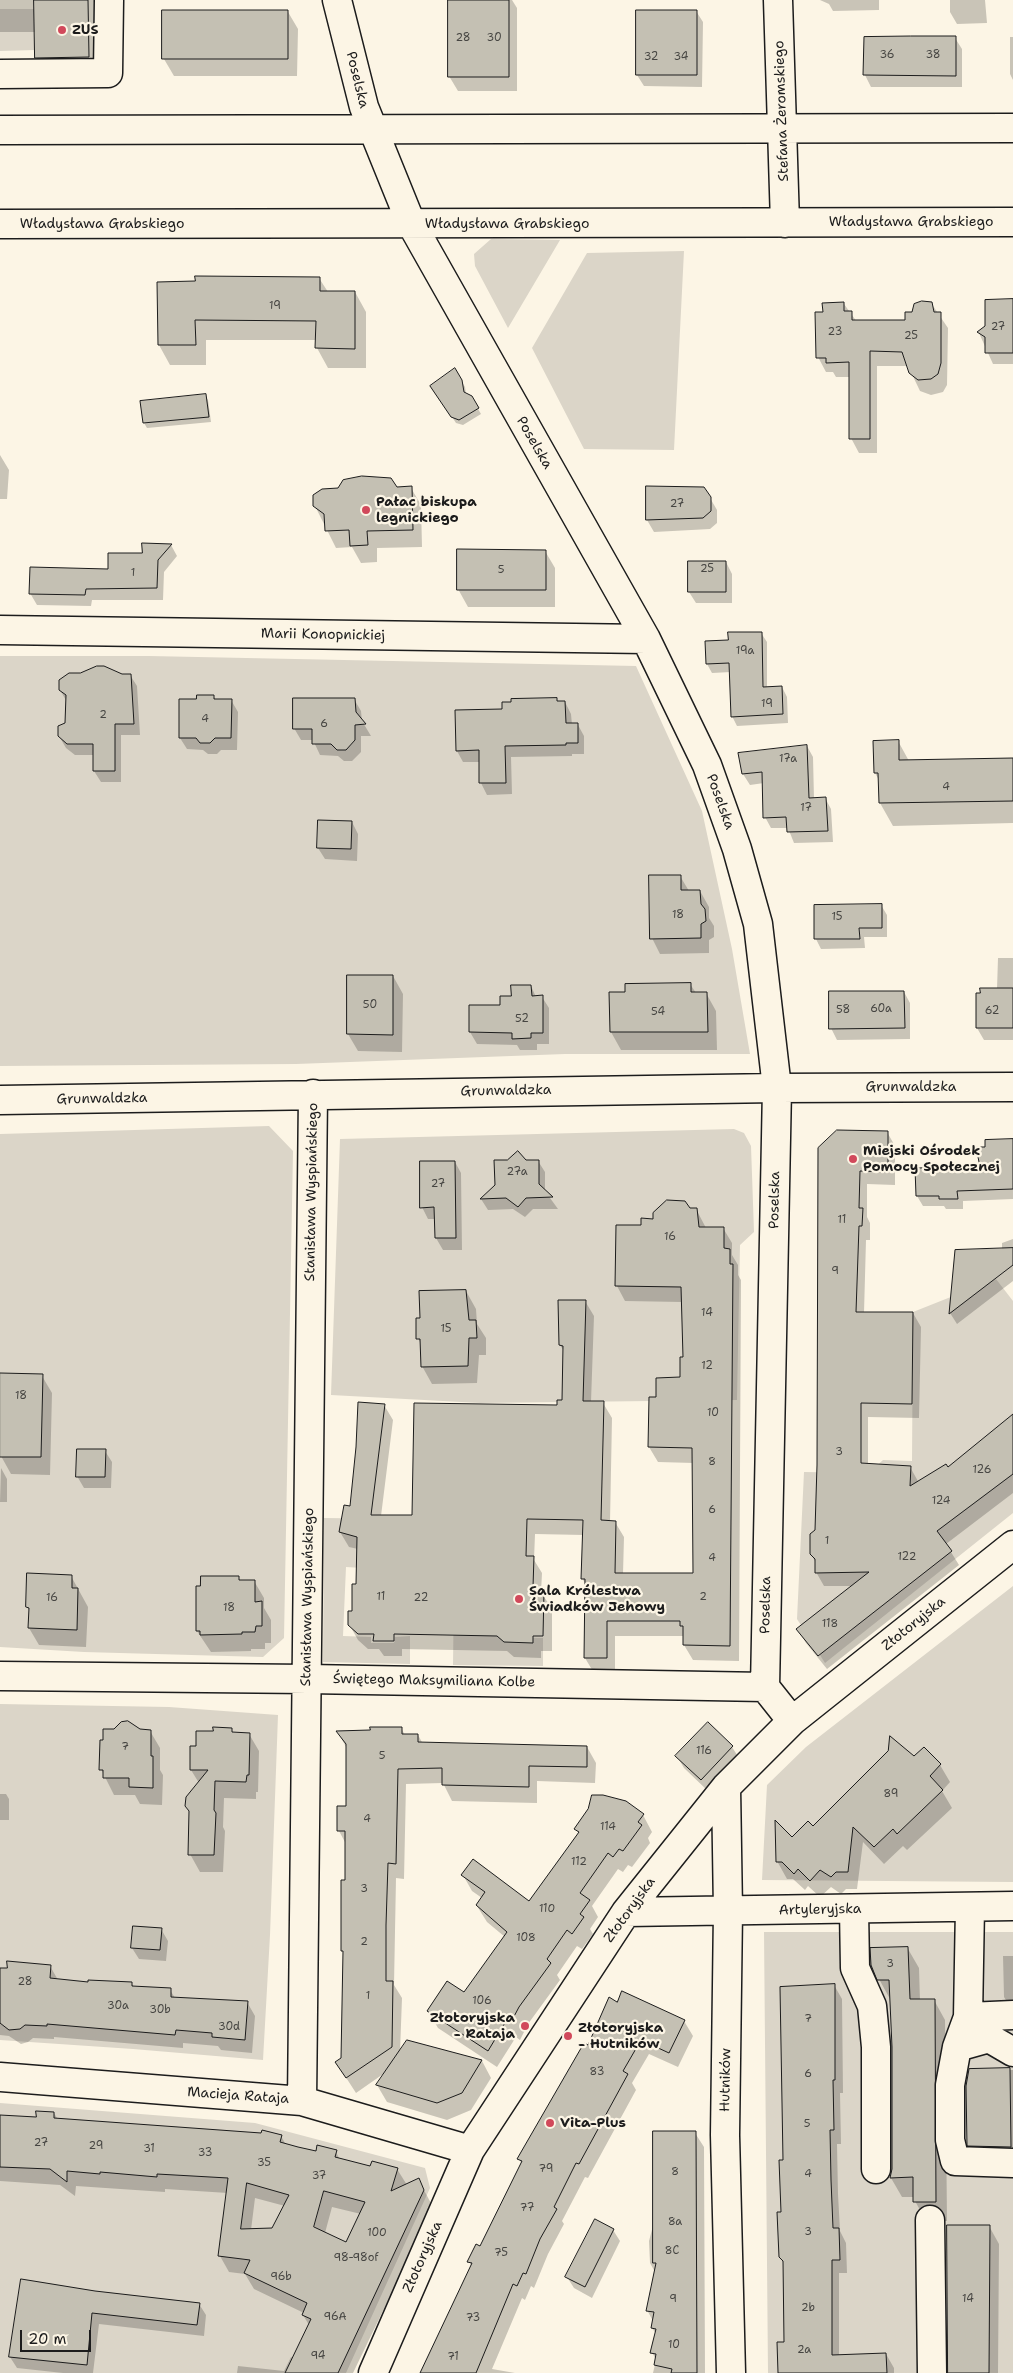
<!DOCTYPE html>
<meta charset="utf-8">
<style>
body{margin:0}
#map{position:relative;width:1013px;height:2373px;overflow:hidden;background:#fcf5e5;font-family:"Shantell Sans",sans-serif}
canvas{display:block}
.scale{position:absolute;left:20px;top:2330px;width:71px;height:22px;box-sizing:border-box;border:2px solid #1c1c1c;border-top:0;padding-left:6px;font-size:15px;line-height:18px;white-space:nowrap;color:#1c1c1c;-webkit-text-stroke:4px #fcf5e5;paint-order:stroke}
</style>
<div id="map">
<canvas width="1013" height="2373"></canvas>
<div class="scale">20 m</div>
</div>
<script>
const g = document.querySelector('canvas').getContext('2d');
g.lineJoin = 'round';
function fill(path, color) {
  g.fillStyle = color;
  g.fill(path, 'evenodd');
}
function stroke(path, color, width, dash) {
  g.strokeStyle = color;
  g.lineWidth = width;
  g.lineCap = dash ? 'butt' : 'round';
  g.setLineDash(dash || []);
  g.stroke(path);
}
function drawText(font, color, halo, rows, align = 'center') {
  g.font = font + ' "Shantell Sans",sans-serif';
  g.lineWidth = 4.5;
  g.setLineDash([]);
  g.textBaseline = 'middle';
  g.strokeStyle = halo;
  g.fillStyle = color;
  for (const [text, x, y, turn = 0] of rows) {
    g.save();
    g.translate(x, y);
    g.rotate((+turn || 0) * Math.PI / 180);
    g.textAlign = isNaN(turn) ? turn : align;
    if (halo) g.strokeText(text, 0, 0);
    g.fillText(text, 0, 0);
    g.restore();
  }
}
const green = new Path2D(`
 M0,9H34L35,50L0,51Z
 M491,239L560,240L508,328L475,266L474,254Z
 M684,251L674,450L584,449L532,348L587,253Z
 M0,656H149L636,666L702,811L732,949L750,1054H565L296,1064L0,1066Z
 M269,1126L293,1151L284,1638L263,1657L84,1652L0,1647V1134Z
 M734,1129L744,1133L751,1146L754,1232L740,1245L737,1400L480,1403L331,1395L340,1139Z
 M996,1279L1013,1301V1513L825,1663L797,1619L804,1472L869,1473L883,1460L912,1461L913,1312Z
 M455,1501L499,1559L498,1637L543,1638V1666L453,1665Z
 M324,1518L412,1519L411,1571L346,1567L343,1636L371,1637V1643H394L395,1637L410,1636V1664L323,1662Z
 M1013,1586V1882L762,1880L767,1785L806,1747Z
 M0,1704L169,1707L278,1715L270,1935L263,2060L133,2049L0,2040Z
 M764,1932H1013V2373H768Z
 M0,2103L255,2123L425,2168L430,2188L346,2373H0Z`);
const shadow = new Path2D(`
 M0,0H101L102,80H50L37,58L36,32H0Z
 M450,0H512L517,8V91H458L449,76Z
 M820,0H879V10L833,11L829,4Z
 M950,0H985L987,23L957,24L950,12Z
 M696,11L703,22L702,87L644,86L637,75Z
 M288,12L298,29L297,76H174L164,59Z
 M1010,37H1013V80L1010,74Z
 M865,38H955L962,49V87H871L865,75Z
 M319,278L328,292H355L366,312V368H328L317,348V340H206V365H170L159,345L158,283Z
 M1013,300V364H993L979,333Z
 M931,303L948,328L947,385L943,392L931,395L920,391L908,366H877V453H859L851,438L850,377H836L833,372H826L818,357L824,313L844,304L857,322H906L913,313Z
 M455,370L465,387L466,394L471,397L481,414L463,425L456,423L435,391Z
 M205,395L208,400L211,422L147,428L144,423Z
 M0,455L9,470L7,499H0Z
 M647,487L710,498L717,510V523L710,529L654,532L647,520Z
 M397,488H411L421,505L422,547L377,548V562L361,563L352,547L336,548L313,502Z
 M171,545L177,556L164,572L163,600H92L91,606L37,605L30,593L109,570Z
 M545,551L555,568V607H468L458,589Z
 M726,562L732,574V603H696L689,592Z
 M761,633L767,642V688L782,687L787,697L788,723L737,726L732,716L731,672L712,673L707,664L729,641Z
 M122,675H130L137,686L140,735H121V782H101L94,771V755H75L66,748L59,736L67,723V702L60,690Z
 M213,696L216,700H231L238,712L237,750H221L217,754H208L203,750L187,749L180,738L198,700Z
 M354,699L361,711L362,721L371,736H361V752L352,761H344L338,756L320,755L313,740H301L294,728Z
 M556,700L558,702H565L571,714L572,725H578L584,736V754H572V756L511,757L512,794L487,795L481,783L480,762H463L457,751L512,703Z
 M898,741L909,761L1013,760V823L893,826L880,803L879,780L875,773Z
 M807,746L813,757L814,799L825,798L831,809L833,842L794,843L788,828H771L765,817L764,783L750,785L743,774Z
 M352,822L358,834L357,861L325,859L318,848Z
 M680,876L689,891H700L709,907V918L714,926V937L709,940V953L660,954L652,938Z
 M881,905L887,915V937H864L865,948L821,949L816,939Z
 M998,958H1013V1040H984L977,1028V994L997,989Z
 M393,976L403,994L402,1052L358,1051L348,1034Z
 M690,984L696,993H706L716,1011L717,1050H621L611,1032V993L626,994Z
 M531,986L536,997H542L549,1008V1044H537V1050H520L517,1045L477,1044L470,1032V1006H501Z
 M904,992L910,1003V1039L837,1040L831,1028Z
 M887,1132L895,1146V1185L867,1184V1217L870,1223V1240H866L864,1313H913L921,1327L919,1418L868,1417V1464L910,1467L919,1483L948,1468L1013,1416V1493L946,1544L959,1565L827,1669L806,1643L798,1630L854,1586H824L816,1572V1563L811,1554L817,1531L819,1148Z
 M1013,1140V1199L963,1201V1209H946L944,1206H923L917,1196L981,1168L987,1148Z
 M526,1161H538L545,1172V1191L558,1209H533L525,1217L513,1209L488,1210L481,1199Z
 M455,1162L461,1173L462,1250H443L436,1238V1219H428L422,1207Z
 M689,1209H696L706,1228H723L732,1243V1255L738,1265V1275L741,1280L739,1661L693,1660L684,1645V1636H615V1673H594L585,1658L586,1585L582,1578L584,1535L535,1534L534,1560L542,1573L541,1593L552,1608V1651H541V1658L514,1657L507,1651L402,1649V1656H384L379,1649H368L358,1640L349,1624L357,1585L358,1549L349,1547L340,1532L351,1507L384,1405L393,1420L381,1516L413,1517L564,1401V1351L560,1345L585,1301L594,1316L591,1402L603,1403L612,1418L610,1522H615L624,1537L623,1574H694V1463L658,1462L649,1447L657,1398L682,1378L684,1358L682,1302L625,1301L617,1286L642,1226L655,1220Z
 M1013,1239V1281L957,1324L950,1313L957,1251L1002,1250V1243Z
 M466,1291L476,1309L477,1324L486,1338V1355H479L477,1383L432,1384L422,1366L421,1344L418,1338Z
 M0,1375L42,1376L52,1393L50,1475L11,1474L1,1456Z
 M105,1451L112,1462L111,1488H84L77,1476Z
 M1,1468L7,1479V1502H0Z
 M71,1576L88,1607L86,1647L39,1645L29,1628L30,1612L27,1607Z
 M238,1577L240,1581H254L264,1598V1608L271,1620V1643H265V1649H251V1651L211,1652L197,1631Z
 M401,1728L405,1735H418L423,1744L587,1747L596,1763L595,1783L537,1781V1803L452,1801L443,1783L406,1784L404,1879L396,1878L394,1985L402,1998L400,2052L408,2041L482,2061L491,2078L471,2110L447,2120L387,2102L377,2085L386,2072L356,2093L336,2062L343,2059L345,1954L343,1951L346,1881V1844L339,1831L347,1807L346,1747L338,1732Z
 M231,1729L233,1733L249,1734L259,1751L258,1792H256V1799L224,1798L223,1827L225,1831L223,1872H200L190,1854L199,1783L191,1770L197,1748Z
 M115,1731H150L160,1748V1770L163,1775L162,1805L140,1804L135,1795H114L101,1769L104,1741Z
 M732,1747L739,1758L708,1791L684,1768L677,1756Z
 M914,1758L940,1765L950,1782L942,1791L952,1808L907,1850L903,1846L884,1864L863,1842L857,1889H846L841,1894L831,1887L820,1897L808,1886L805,1890L793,1879H787L777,1861L792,1839L813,1828Z
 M0,1794H6L9,1799V1820H0Z
 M643,1815L652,1832L648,1838L650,1843L632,1867L628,1865L623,1872L618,1869L592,1906L598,1917L590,1929L593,1934L582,1949L577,1946L557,1975L560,1980L528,2024L520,2040L516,2037L497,2067L438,2028L428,2011L464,1994L505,1937L487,1922L477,1906L482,1898L472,1891L463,1875L529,1903L579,1834L576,1829Z
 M161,1929L168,1941L166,1961L139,1959L132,1948Z
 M908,1949L919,1968L920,2001L934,2000L945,2020L947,2221H926L915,2201L914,2197H902L891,2178L893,2169V2047L890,1999L879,1979Z
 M1003,1956H1013V2012L1004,1997Z
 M50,1966L58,1980L89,1984L131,1983L134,1987L170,1990L175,1998L247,2002L255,2016L252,2053L221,2050L218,2046L183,2043V2048L54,2037V2039L33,2038L28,2042L21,2044L9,2036L0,2035V1969Z
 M834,1985L842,1999L843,2093H840L841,2144H837L838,2194L840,2231L846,2243L847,2273H839V2356L886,2354L894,2368V2373H779L785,2343L784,2264L780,2257L784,2161Z
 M623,1992L684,2021L693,2036L678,2067L649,2054L632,2083L636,2090L588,2178L585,2177L562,2221L564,2224L548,2254L534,2288L531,2286L525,2300L522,2298L492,2369L515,2373H421L472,2267L469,2261L481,2248L522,2164L519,2159Z
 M970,2070H1013V2159L976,2158L969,2145Z
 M54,2113L58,2120L281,2136L286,2145L317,2153L336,2152L340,2160L371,2168L397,2169L407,2185L418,2179L433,2207L353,2373H237L238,2366L284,2371L291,2357L294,2358L309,2325L303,2315L304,2313L254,2289L245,2274L229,2272L220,2256L228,2193L165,2189V2192L76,2186L75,2196L60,2185L0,2181V2116L37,2118ZM255,2198L285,2206L273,2230H251ZM332,2207L361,2214L346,2244L325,2233Z
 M695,2133L704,2147L705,2373H653L656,2360L652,2352L656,2334L652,2328L653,2321L647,2310L655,2272L650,2263L649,2241L654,2222Z
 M989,2226L999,2244L998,2373H948Z
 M613,2230L620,2241L592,2298L574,2288L567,2277Z
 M43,2285L199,2304L206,2315L204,2336L99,2324L93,2373H63L17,2368L10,2357Z`);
const building = new Path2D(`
 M34,0H88L89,57L35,58Z
 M448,0H509V77H448Z
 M162,10H288V59H162Z
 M636,10H697V75H636Z
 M911,36H956V76L863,75L864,37Z
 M195,276L320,277V291H355V349L315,348L316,321L195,320L196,345H158L157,282L195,281Z
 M1013,299V353H985V337L977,332L985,326V300Z
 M922,301L932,302L934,312H941V363L938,374L931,379L918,380L909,373L902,352L870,351V439H849V362L826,363V358H816L815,312H823L822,303L844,302V311H852V320H905V312H912L914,304Z
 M455,368L462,380L464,392L472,396L479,408L459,420L451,417L430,386Z
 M206,394L209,417L143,423L140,401Z
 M362,476L391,478L397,487L412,486L413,530L367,531L368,545L350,546L349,530L325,531L324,514L313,506V495L322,489L338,488L343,480Z
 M646,486L704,487L711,497V511L703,518L646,520Z
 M142,543L172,544L158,560L157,588L86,589L85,595L29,594L30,567L108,569V553H142Z
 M457,549L546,550V590H457Z
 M688,561H726V592H688Z
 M728,632H762L763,687L782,686L783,714L731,717L729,663L706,664L705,641L728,640Z
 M97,666H104L122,674H131L134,724H115V771H93V744H67L58,736V726L65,723L66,695L59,690V680L69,673H80Z
 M197,695H214V699H232L231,738H215L210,743H200L196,738H179V699H196Z
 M293,698H355L356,712L366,724L355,725V740L346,750H337L331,744H312V729H293Z
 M557,698V701H565L566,723H578V743H566V745L505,746L506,783H479V750L456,751L455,710L502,709V702H511V699Z
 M899,740V760L1013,758V801L879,803L878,773H874L873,741Z
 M807,745L809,798L826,797L828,831L787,832L786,817L763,818L762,772L742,774L738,753Z
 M318,820L352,821L351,849L317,848Z
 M649,875H681V890H700L701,904L705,909L706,921L701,924V938L650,939Z
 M882,904V928H859L860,939H814V905Z
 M347,975H393V1035L347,1034Z
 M691,983V992H707L708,1032H610L609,992H625V984Z
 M511,985H531L532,996L543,995V1033H531V1038L512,1039V1033L469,1032V1005H500V996H511Z
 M980,988H1013V1028H976V993H980Z
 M829,991H904L905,1028L829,1029Z
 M837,1130L888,1131V1172L860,1171L859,1208H863L862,1226H859L856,1312H913L912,1404L861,1403V1463L911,1466L910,1486L946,1464L948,1467L1013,1414V1474L937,1531L952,1551L818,1656L796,1629L869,1572L815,1573V1559L810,1554V1534L815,1530L817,1465L818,1148Z
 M1013,1139V1189L957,1191L958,1199H939V1196H916L915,1168L980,1167L976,1147H985V1140Z
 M518,1151L526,1160H539V1184L553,1197L526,1198L518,1207L506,1198L480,1199L495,1185L494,1160H507Z
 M420,1161H455L456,1238H435L434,1207L420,1208Z
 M667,1200L685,1201L690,1208H697L699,1227H724V1248L730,1249V1264H733L730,1646L683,1645V1626H680V1621H607V1658H584L585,1579H581L583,1520L527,1519L526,1556H534L533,1587H536V1591H544L543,1636H533V1643L504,1642L497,1636L394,1634V1641H373L374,1634H358L348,1625V1611H352V1584H356L357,1537L339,1532L344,1505L350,1506L356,1447L358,1402L385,1404L371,1515H412L414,1403L557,1405V1400H562L563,1346L559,1345L558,1300H586L583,1401H604L601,1520L616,1521L615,1573H693L692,1448L648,1447L649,1397H656V1378L680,1377V1357H683L681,1287L615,1286L616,1225H641V1218L653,1219V1213Z
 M1013,1248V1265L949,1314L955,1250Z
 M466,1290L469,1320H476L477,1338H469L468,1366L421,1367L420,1339H416V1318H420L419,1291Z
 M0,1373L43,1374L41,1457H0Z
 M77,1449H106L105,1477H76Z
 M27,1573L72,1575V1588H78L77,1630L28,1628L29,1608L26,1607Z
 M201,1576H239V1580H255V1602L262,1601V1626H256L255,1632H242V1634L200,1635V1631H196V1586H200Z
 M128,1721L140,1729L151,1730V1756H153V1788L129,1787V1778H103V1770H99L100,1740H103V1729H114L121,1722Z
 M708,1722L733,1746L701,1780L675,1756Z
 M213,1727L232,1728V1732L250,1733L249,1775H247L246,1782L215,1781L214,1810L216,1813L214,1855H188L189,1811L185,1806L186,1797L208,1770H190V1746H196V1731H213Z
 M370,1727H402V1734H418V1742L587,1746V1767L529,1766V1787L442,1785V1768L398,1769L396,1864L388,1863L386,1925V1981H393L392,2047L346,2078L335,2062L341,2058L343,1951H341V1880H345V1831H337V1806H346V1744L336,1731L370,1730Z
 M890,1736L914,1756L924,1747L941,1764L930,1776L943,1790L897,1834L893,1829L874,1847L853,1827L848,1872H836L831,1877L820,1870L810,1881L798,1869L794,1874L782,1862H776L775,1820L792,1837L808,1821L813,1826L888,1751Z
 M592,1795H603L626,1801L644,1814L638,1822L642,1825L623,1851L619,1849L613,1857L608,1853L580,1893L590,1900L580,1914L584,1917L572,1934L567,1930L547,1959L551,1963L519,2007L510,2024L506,2021L488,2051L427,2011L447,1981L464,1992L507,1932L476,1905L485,1892L461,1875L473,1859L529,1901L579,1832L574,1829L588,1809Z
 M133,1926L162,1928L160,1950L131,1948Z
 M908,1947L910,1999H935L936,2202H913V2177L890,2178L892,2169V2047L889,1980H877L871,1965L870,1948Z
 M7,1961L51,1965L50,1978L88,1982V1980L132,1982V1986L171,1988V1997L248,2001L245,2040L212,2037V2033L176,2030L175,2035L47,2024V2026L25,2025L20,2029L9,2030L0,2023V1968H7Z
 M835,1984V2080H833L834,2130H830L831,2180L833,2228H839L840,2260H832V2355L886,2353L887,2373H778L777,2342H784L783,2261L779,2257L777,2212H781L779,2160H783L780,1987Z
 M622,1991L685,2020L669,2053L641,2040L623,2071L628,2074L579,2164L576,2163L554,2207L557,2209L540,2239L526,2274L523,2273L517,2286L513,2284L476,2373H420L472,2263L467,2262L476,2244L480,2246L522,2161L517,2159L584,2043L588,2045L609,1997L617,2002Z
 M407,2040L482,2060L462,2093L437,2103L376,2085Z
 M1010,2068L1011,2147L967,2146L966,2086L969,2069Z
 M36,2111L54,2112V2118L261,2133L262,2130L282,2135L280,2142L298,2147L316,2151L317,2145L337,2150L335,2157L370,2166L372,2161L398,2168L391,2191L419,2178L424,2190L338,2373H285L311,2319L302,2315L307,2303L244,2273L250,2260L218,2256L228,2178L157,2174V2177L100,2172V2174L67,2171V2182L50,2169L0,2167V2115L36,2117ZM247,2183L289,2195L272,2228L241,2229ZM324,2191L365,2202L346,2242L314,2227Z
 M653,2131H696L697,2373H671L672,2369L654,2365L656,2354L650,2353L656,2329L651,2328L654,2312L646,2311L656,2263H653Z
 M595,2219L614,2229L585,2287L565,2277Z
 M947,2225H990L989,2373H948Z
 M21,2279L95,2291L200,2303L197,2325L92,2313L87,2365L9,2357Z`);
const minor = new Path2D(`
 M337,0L364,107L411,223L646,639L707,765L737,849L758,924L777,1088L765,1687
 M778,0L785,223
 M0,74L108,73L109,0
 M0,130L1013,128
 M0,224L1013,222
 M0,630L646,639
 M0,1100L777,1088L1013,1087
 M0,1676L308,1679L765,1687L792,1721
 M726,1787L728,1911L725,2135L731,2373
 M970,1907L968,2017L957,2047L950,2085V2140L955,2161L1013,2163
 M854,1909L855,1968L872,2006L876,2047V2169
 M626,1912L1013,1906
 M968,2017L1013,2015
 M957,2047L989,2038L1013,2052
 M0,2077L302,2101L470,2150
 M302,2101L313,1094
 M930,2220L932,2373
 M373,2373L470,2150L626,1912L726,1787L792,1721L1013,1545`);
const markers = [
 [62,30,5,"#d1495b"],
 [366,510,5,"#d1495b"],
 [853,1159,5,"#d1495b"],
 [519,1599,5,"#d1495b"],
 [525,2026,5,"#d1495b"],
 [568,2036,5,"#d1495b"],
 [550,2123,5,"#d1495b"]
];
const numberNames = [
 ["28",463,38],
 ["30",494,38],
 ["36",887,55],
 ["38",933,55],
 ["32",651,57],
 ["34",681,57],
 ["19",275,306],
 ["27",998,327],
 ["23",835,332],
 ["25",911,336],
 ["27",677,504],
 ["25",707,569],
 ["5",501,570],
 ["1",133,573],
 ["19a",745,651],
 ["19",767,704],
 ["2",103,715],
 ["4",205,719],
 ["6",324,724],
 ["17a",788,759],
 ["4",946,787],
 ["17",806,808],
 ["18",678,915],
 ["15",837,917],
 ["50",370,1005],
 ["60a",881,1009],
 ["58",843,1010],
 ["62",992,1011],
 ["54",658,1012],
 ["52",522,1019],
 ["27a",517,1172],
 ["27",438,1184],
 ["11",842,1220],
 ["16",670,1237],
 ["9",835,1271],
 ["14",707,1313],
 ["15",446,1329],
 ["12",707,1366],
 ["18",21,1396],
 ["10",713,1413],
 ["3",839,1452],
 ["8",712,1462],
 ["126",982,1470],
 ["124",941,1501],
 ["6",712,1510],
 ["1",827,1541],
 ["122",907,1557],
 ["4",712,1558],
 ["11",381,1597],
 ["2",703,1597],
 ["16",52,1598],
 ["22",421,1598],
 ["18",229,1608],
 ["118",830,1624],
 ["7",125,1747],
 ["116",704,1751],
 ["5",382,1756],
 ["89",891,1794],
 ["4",367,1819],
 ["114",608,1827],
 ["112",579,1862],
 ["3",364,1889],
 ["110",547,1909],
 ["108",526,1938],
 ["2",364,1942],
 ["3",890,1964],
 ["28",25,1982],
 ["1",368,1996],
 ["106",482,2001],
 ["30a",118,2006],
 ["30b",160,2010],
 ["7",808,2019],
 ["30d",229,2027],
 ["83",597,2072],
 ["6",808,2074],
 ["5",807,2124],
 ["27",41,2143],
 ["29",96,2146],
 ["31",149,2149],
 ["33",205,2153],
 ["35",264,2163],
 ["79",546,2169],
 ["8",675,2172],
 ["4",808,2174],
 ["37",319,2176],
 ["77",527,2208],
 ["8a",675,2222],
 ["3",808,2232],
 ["100",377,2233],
 ["8C",672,2251],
 ["75",501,2253],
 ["98-98of",356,2258],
 ["96b",281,2277],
 ["9",673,2299],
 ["14",968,2299],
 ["2b",808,2308],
 ["96A",335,2317],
 ["73",473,2318],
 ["10",674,2345],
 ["2a",804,2350],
 ["94",318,2356],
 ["71",453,2357]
];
const poiNames = [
 ["ZUS",72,30],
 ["Pałac biskupa",376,502],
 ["legnickiego",376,518],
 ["Miejski Ośrodek",863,1151],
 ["Pomocy Społecznej",863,1167],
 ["Sala Królestwa",529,1591],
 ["Świadków Jehowy",529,1607],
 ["Złotoryjska",515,2018,"right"],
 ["- Rataja",515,2034,"right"],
 ["Złotoryjska",578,2028],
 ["- Hutników",578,2044],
 ["Vita-Plus",560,2123]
];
const streetNames = [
 ["Poselska",357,80,76],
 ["Stefana Żeromskiego",782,111,-92],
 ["Władysława Grabskiego",911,222],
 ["Władysława Grabskiego",102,224],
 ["Władysława Grabskiego",507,224],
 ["Poselska",534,443,60],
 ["Marii Konopnickiej",323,635,1],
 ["Poselska",720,802,70],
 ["Grunwaldzka",911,1087],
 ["Grunwaldzka",506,1091,-1],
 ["Grunwaldzka",102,1099,-1],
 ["Stanisława Wyspiańskiego",312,1192,-89],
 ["Poselska",775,1200,-89],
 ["Stanisława Wyspiańskiego",308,1597,-89],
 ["Poselska",766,1605,-89],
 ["Złotoryjska",914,1624,-39],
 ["Świętego Maksymiliana Kolbe",434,1681,1],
 ["Złotoryjska",630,1910,-54],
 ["Artyleryjska",820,1910,-1],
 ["Hutników",726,2080,-89],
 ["Macieja Rataja",238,2096,4],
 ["Złotoryjska",423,2257,-66]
];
fill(green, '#dbd5c8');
fill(shadow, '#0003');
fill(building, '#c4c0b3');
stroke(building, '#1c1c1c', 1);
stroke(minor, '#1c1c1c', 31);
stroke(minor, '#fcf5e5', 28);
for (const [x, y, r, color] of markers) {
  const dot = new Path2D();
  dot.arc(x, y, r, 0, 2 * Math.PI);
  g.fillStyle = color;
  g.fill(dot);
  stroke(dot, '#fcf5e5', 2);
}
drawText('11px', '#464542', null, numberNames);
drawText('bold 14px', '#1c1c1c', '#fcf5e5', poiNames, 'left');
drawText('14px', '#1c1c1c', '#fcf5e5', streetNames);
</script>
